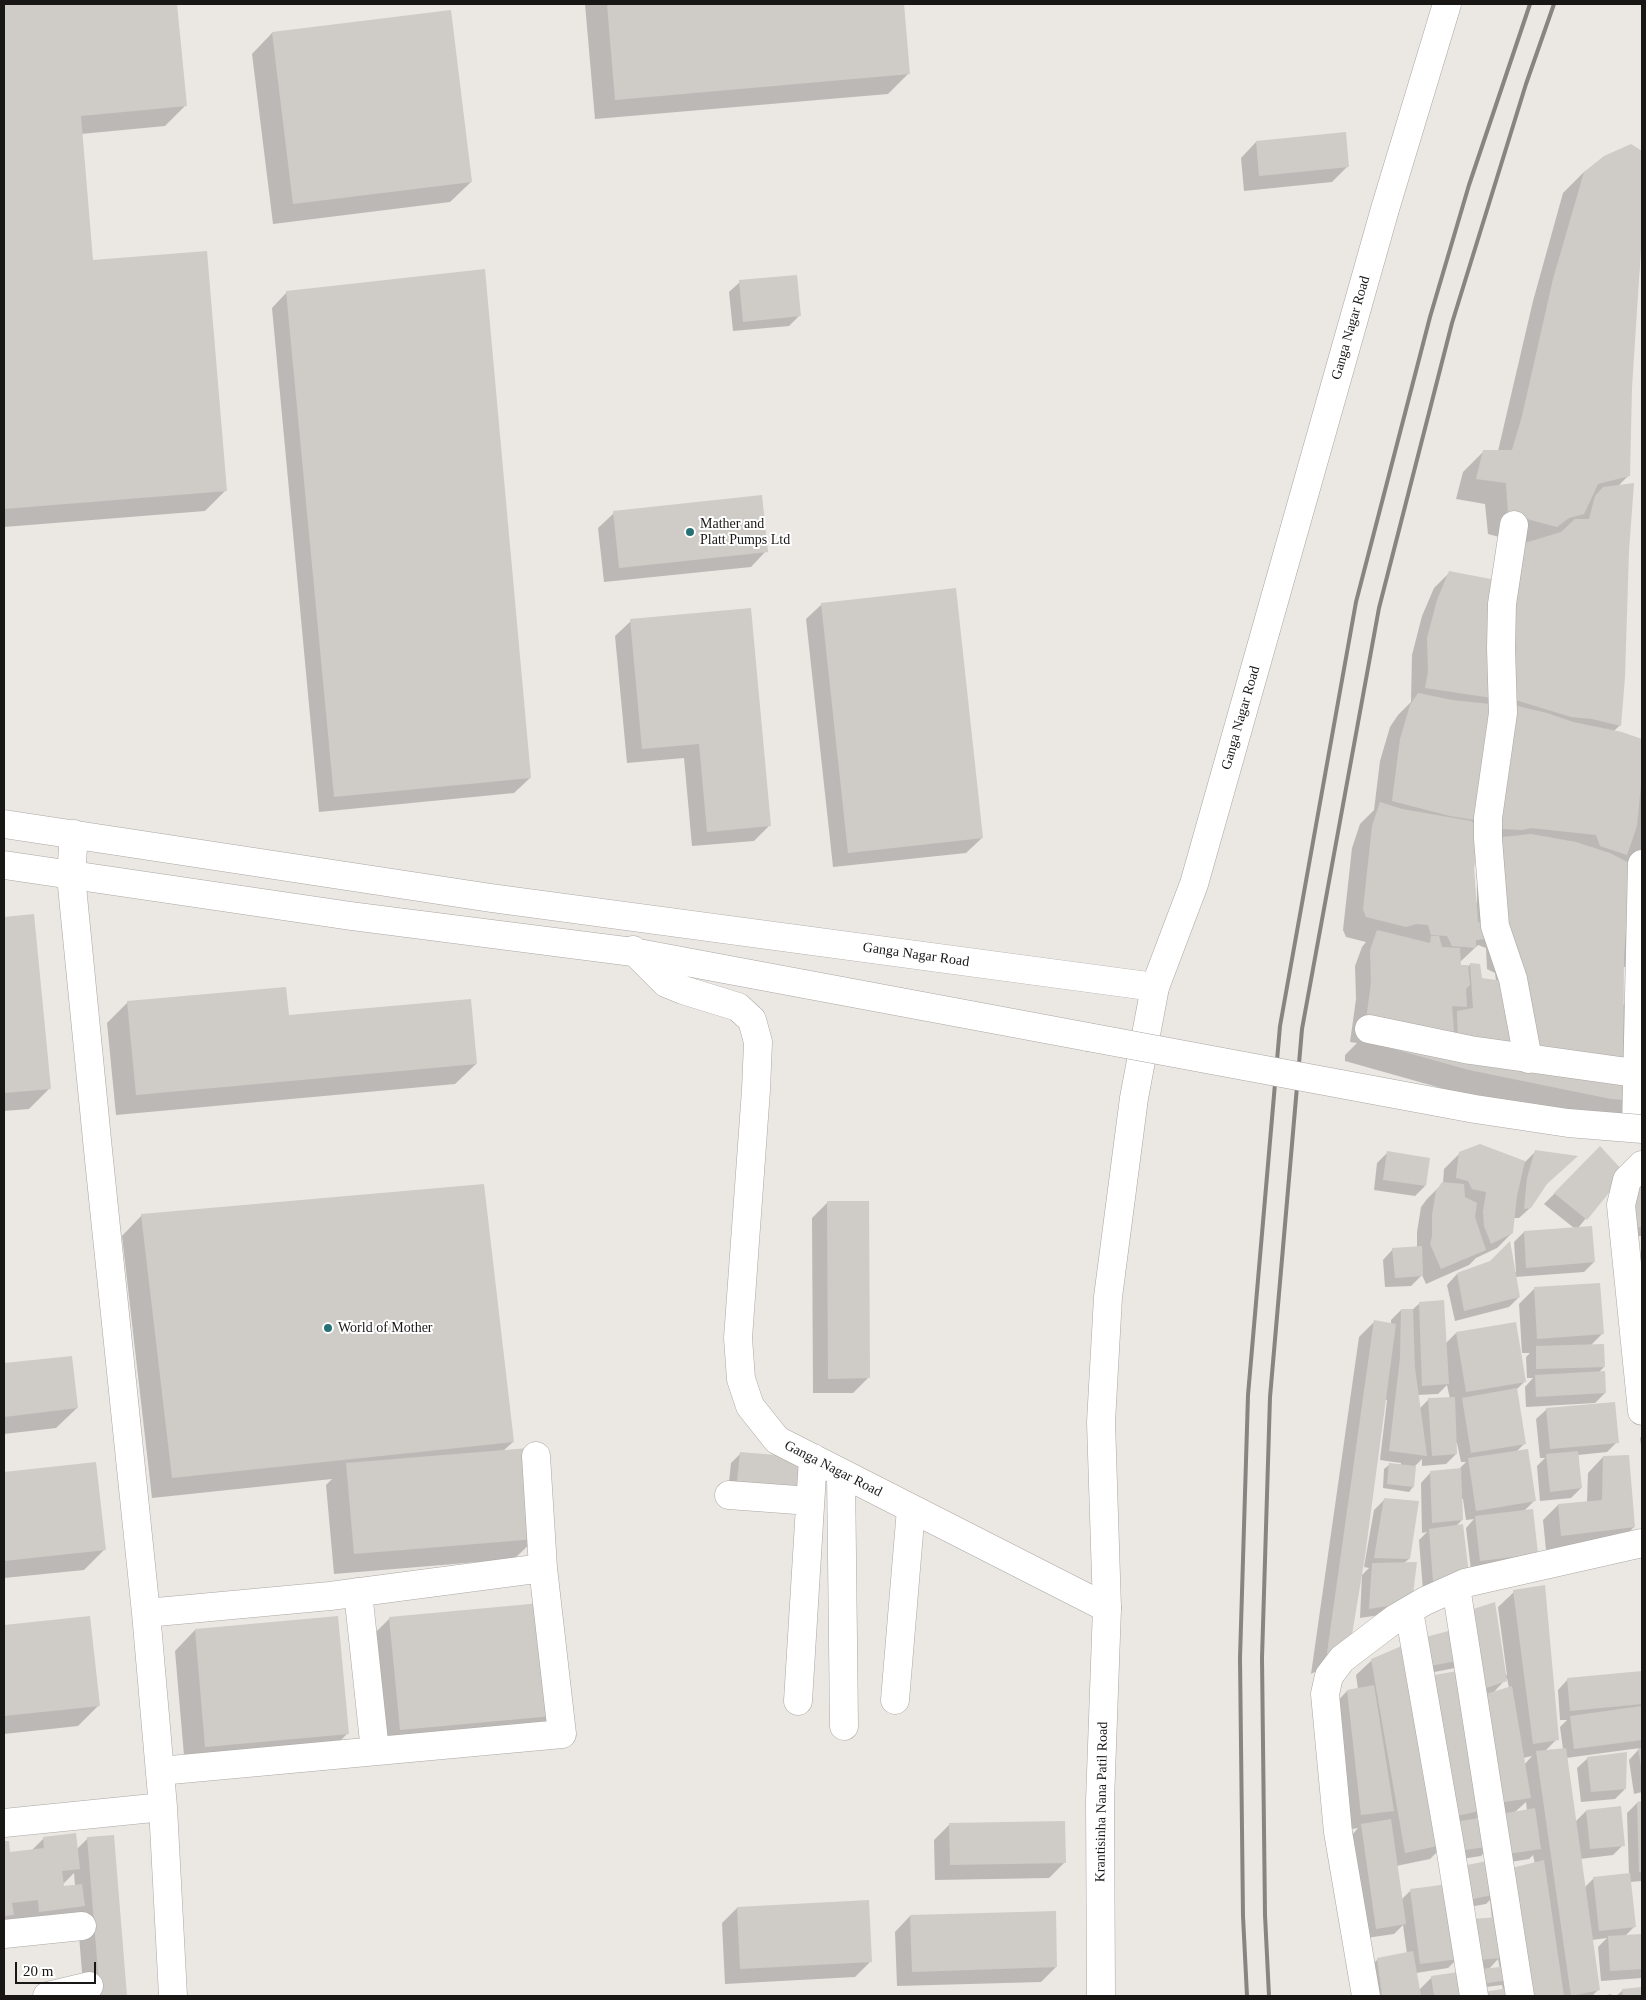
<!DOCTYPE html>
<style>
body{margin:0}
#map{position:relative;width:1646px;height:2000px;overflow:hidden;background:#ebe7e3;font-family:"Times New Roman",serif}
canvas{display:block}
.frame{position:absolute;inset:0;border:5px solid #191716;pointer-events:none}
.scale{position:absolute;left:15px;top:1962px;width:81px;height:22px;box-sizing:border-box;border:2px solid #191716;border-top:0;padding-left:6px;font-size:15px;line-height:18px;white-space:nowrap;color:#191716;-webkit-text-stroke:4px #fff;paint-order:stroke}
</style>
<div id="map">
<canvas width="1646" height="2000"></canvas>
<div class="frame"></div>
<div class="scale">20 m</div>
</div>
<script>
const g = document.querySelector('canvas').getContext('2d');
g.lineJoin = 'round';
function fill(path, color) {
  g.fillStyle = color;
  g.fill(path, 'evenodd');
}
function stroke(path, color, width, dash) {
  g.strokeStyle = color;
  g.lineWidth = width;
  g.lineCap = dash ? 'butt' : 'round';
  g.setLineDash(dash || []);
  g.stroke(path);
}
function drawText(font, color, halo, rows, align = 'center') {
  g.font = font + ' "Times New Roman",serif';
  g.lineWidth = 4;
  g.setLineDash([]);
  g.textBaseline = 'middle';
  g.strokeStyle = halo;
  g.fillStyle = color;
  for (const [text, x, y, turn = 0] of rows) {
    g.save();
    g.translate(x, y);
    g.rotate((+turn || 0) * Math.PI / 180);
    g.textAlign = isNaN(turn) ? turn : align;
    if (halo) g.strokeText(text, 0, 0);
    g.fillText(text, 0, 0);
    g.restore();
  }
}
const shadow = new Path2D(`
 M4,4H175L185,106L165,126L81,134L91,262L225,491L205,511L4,527Z
 M585,4H902L909,73L888,94L595,119Z
 M272,33L471,182L450,202L273,224L252,54Z
 M1256,142L1348,166L1332,182L1244,191L1241,158Z
 M1631,145L1642,152L1640,262L1630,388L1629,475L1618,486L1620,725L1613,732L1642,740V885L1627,910L1642,1123L1590,1119L1448,1090L1345,1061V1055L1357,1043L1350,1042L1356,999L1355,966L1362,947L1366,942L1346,937L1343,930L1352,848L1360,824L1374,810L1380,761L1390,727L1398,715L1411,702L1412,655L1422,616L1434,588L1450,572L1499,582L1526,544L1488,534L1485,504L1456,499L1463,472L1483,452L1498,451L1533,301L1563,193L1584,172ZM1476,847L1482,858L1477,889V903H1475L1473,868ZM1478,945L1486,948L1487,969L1495,973L1496,981L1480,979L1470,964L1468,967L1460,966V962ZM1623,967H1625L1626,998L1631,997L1622,1006ZM1622,1057H1624V1078Z
 M740,282L799,316L789,326L733,331L729,292Z
 M287,292L530,778L514,793L319,812L272,308Z
 M614,513L766,551L751,567L604,582L598,528Z
 M822,604L982,838L966,853L833,867L806,619Z
 M631,621L770,825L754,841L692,846L684,758L627,763L615,636Z
 M33,916L49,1089L29,1109L4,1111V918Z
 M128,1002L288,1017L476,1064L455,1084L116,1115L107,1023Z
 M1600,1148L1623,1173L1578,1228L1594,1262L1584,1272L1515,1277L1519,1297L1509,1307L1455,1321L1447,1285L1457,1274L1516,1272L1514,1242L1524,1232L1574,1228L1544,1204Z
 M1536,1151L1544,1186L1530,1208L1519,1218H1513L1512,1233L1497,1248L1476,1258L1469,1265L1426,1284L1422,1275L1411,1286L1385,1287L1383,1260L1393,1249L1417,1248V1232L1421,1207L1427,1199L1443,1183L1444,1169L1460,1153L1525,1162Z
 M1387,1153L1425,1186L1415,1196L1374,1190L1377,1163Z
 M1642,1184V1236L1621,1237L1629,1185Z
 M828,1202L868,1378L853,1393H813L812,1218Z
 M142,1215L513,1442L503,1451L535,1539L514,1559L334,1574L326,1485L332,1479L152,1498L122,1236Z
 M1534,1289L1602,1334L1590,1346L1604,1367L1598,1373L1605,1393L1595,1403L1526,1407L1525,1387L1533,1378H1527L1526,1357L1530,1353H1522L1519,1304Z
 M1420,1303L1445,1344L1456,1333L1525,1381L1516,1390L1525,1443L1516,1452L1534,1501L1524,1511L1537,1553L1471,1570L1466,1528L1474,1519L1466,1520L1463,1499H1461L1462,1520L1455,1527L1468,1574L1423,1591L1419,1540L1427,1532L1422,1533L1421,1483L1431,1472L1458,1470L1466,1462H1461L1457,1443H1456V1454L1446,1464L1422,1466V1459L1415,1466L1413,1487L1409,1492L1383,1488L1384,1469L1389,1465L1401,1466V1463L1380,1460L1387,1400L1384,1399L1333,1662L1311,1674L1359,1337L1374,1322L1391,1325V1320L1401,1310H1412ZM1447,1385L1450,1399L1428,1400L1419,1409L1417,1395L1438,1394Z
 M71,1357L77,1408L56,1428L4,1434V1365Z
 M1547,1409L1617,1442L1607,1452L1578,1455L1581,1488L1571,1498L1540,1501L1537,1466L1545,1458H1540L1536,1419Z
 M1642,1436V1453L1640,1438Z
 M741,1453L798,1458L728,1491L731,1463Z
 M1603,1457L1634,1527L1619,1542L1546,1550L1543,1520L1558,1505L1587,1502L1588,1473Z
 M95,1464L104,1550L84,1570L4,1578V1473Z
 M1384,1500L1409,1559L1404,1563L1400,1612L1360,1618L1362,1575L1369,1568L1364,1567L1374,1510Z
 M1514,1592L1557,1739L1545,1751L1563,1749L1560,1727L1567,1720H1560L1558,1690L1568,1679L1642,1672V1792L1634,1794L1629,1760L1640,1748L1566,1758L1575,1822L1586,1811L1623,1845L1613,1855L1580,1859L1584,1888L1594,1878L1629,1874L1627,1813L1637,1803H1642V1881L1630,1882L1635,1926L1625,1936L1642,1935V1978L1601,1981L1598,1947L1607,1938L1592,1940L1599,1989L1592,1996H1482L1503,1990L1502,1985L1478,1988L1467,1970L1492,1919L1490,1900L1486,1904L1463,1908L1457,1876L1467,1866L1494,1884L1535,1864L1533,1855L1529,1859L1498,1864L1491,1845L1481,1856L1448,1861L1445,1844L1430,1859L1396,1866L1401,1900L1410,1891L1458,1958L1448,1968L1416,1973L1419,1990L1432,1977L1468,1996H1365L1362,1975L1378,1959L1407,1954L1403,1925L1394,1934L1366,1938L1352,1835L1358,1828L1346,1830L1332,1707L1347,1691L1358,1689L1356,1675L1372,1660L1418,1641L1507,1675L1498,1607ZM1455,1668L1462,1671L1429,1677L1414,1676ZM1507,1678L1509,1688L1492,1694ZM1532,1756L1524,1765L1523,1758ZM1526,1802L1527,1811L1515,1812ZM1482,1813L1483,1819L1475,1820ZM1498,1959L1500,1969L1488,1970Z
 M89,1618L98,1706L78,1726L4,1734V1626Z
 M390,1618L551,1716L530,1736L379,1750L369,1639Z
 M195,1630L348,1733L327,1754L185,1767L175,1651Z
 M1588,1758L1625,1789L1615,1799L1581,1802L1577,1768Z
 M950,1824L1064,1863L1049,1878L935,1880L934,1840Z
 M112,1836L125,1996H84L77,1912L63,1926L4,1923V1843L8,1842L9,1853L31,1851L44,1838L77,1849L88,1838ZM74,1873L75,1886L63,1887V1884Z
 M867,1902L870,1962L855,1977L725,1984L722,1923L737,1908Z
 M910,1916L1056,1967L1041,1982L897,1986L895,1932Z
 M1642,1988V1996H1616L1623,1990Z
 M1611,1994L1612,1996H1602Z`);
const building = new Path2D(`
 M4,4H177L187,106L81,116L93,260L207,251L227,491L4,509Z
 M607,4H904L910,74L615,100Z
 M451,10L472,182L293,204L272,32Z
 M1346,132L1349,167L1259,176L1256,141Z
 M1631,144L1642,151V233L1632,388L1630,476L1598,484L1584,514L1569,518L1557,527L1508,514L1506,483L1476,479L1483,450H1512L1522,416L1553,279L1584,172L1604,156Z
 M485,269L531,778L334,797L286,291Z
 M797,275L801,316L743,322L739,280Z
 M1634,483L1629,551L1625,677L1621,726L1592,719L1571,717L1509,698L1514,572L1525,543L1561,532L1575,519H1589L1595,496L1603,487Z
 M762,495L768,552L619,568L613,511Z
 M1449,571L1501,581L1499,699L1425,688L1428,672L1427,638L1437,600Z
 M956,588L983,838L848,853L821,603Z
 M751,608L771,826L707,832L699,744L642,749L630,619Z
 M1418,693L1452,700L1500,705L1481,821L1450,816L1392,801L1400,739L1410,705Z
 M1509,704L1547,713L1573,722L1622,732L1642,739V775L1637,826L1627,855L1600,846L1596,835L1531,828L1522,830L1503,829L1490,825Z
 M1380,802L1402,809L1471,821L1481,828L1474,868L1478,922L1485,925L1486,939L1476,940V948L1452,946L1447,936L1431,935L1428,925L1416,924L1406,927L1366,917L1363,909L1372,826Z
 M1531,834L1576,842L1610,853L1631,864L1624,957L1623,1065L1533,1057L1507,948L1497,868L1502,837Z
 M34,914L51,1089L4,1093V917Z
 M1377,930L1430,943L1431,936H1439L1442,947L1460,948L1461,965H1468L1470,985L1466,989L1467,1007L1452,1006L1455,1045L1365,1027L1371,983L1370,950Z
 M1470,963L1480,964L1482,978L1510,982L1524,1055L1458,1046L1457,1011L1473,1008Z
 M286,987L289,1015L471,999L477,1064L136,1095L127,1001Z
 M1365,1041L1640,1076L1642,1101L1611,1099L1469,1070Z
 M1480,1144L1525,1161L1517,1196L1513,1233L1491,1244L1484,1226L1483,1212L1486,1192L1472,1189L1468,1181L1456,1178L1459,1152Z
 M1600,1146L1625,1173L1587,1220L1554,1193Z
 M1535,1150L1578,1156L1547,1184L1531,1208L1524,1209L1527,1178Z
 M1387,1151L1430,1158L1426,1186L1383,1180Z
 M1442,1182L1464,1184L1465,1197L1477,1203L1475,1217L1486,1250L1441,1269L1430,1244L1432,1236V1215L1436,1191Z
 M1629,1183H1642V1227L1631,1228Z
 M484,1184L514,1442L172,1478L141,1214Z
 M827,1201H869L870,1378L828,1379Z
 M1592,1226L1595,1262L1526,1268L1524,1231Z
 M1510,1241L1520,1297L1464,1311L1457,1273L1490,1261Z
 M1422,1246L1423,1276L1395,1278L1392,1248Z
 M1600,1283L1604,1334L1537,1339L1534,1287Z
 M1444,1300L1449,1384L1422,1386L1419,1302Z
 M1401,1309H1413L1415,1368L1427,1456L1389,1451L1400,1358Z
 M1374,1320L1396,1324L1365,1556L1350,1647L1326,1660Z
 M1516,1322L1526,1382L1466,1392L1456,1332Z
 M1604,1344L1605,1367L1536,1369V1346Z
 M72,1356L78,1408L4,1417V1363Z
 M1605,1371L1606,1393L1536,1397L1535,1375Z
 M1517,1388L1526,1444L1471,1453L1462,1398Z
 M1455,1397L1457,1454L1432,1456L1428,1398Z
 M1615,1402L1619,1443L1550,1449L1546,1408Z
 M529,1448L536,1539L354,1554L346,1463Z
 M1528,1449L1536,1501L1476,1511L1468,1458Z
 M1578,1451L1582,1488L1550,1492L1546,1454Z
 M740,1452L800,1457L797,1487L737,1482Z
 M1629,1455L1635,1527L1561,1536L1558,1504L1602,1500L1603,1456Z
 M96,1462L106,1550L4,1561V1472Z
 M1389,1463L1416,1466L1414,1487L1387,1484Z
 M1461,1468L1463,1520L1432,1523L1430,1471Z
 M1384,1498L1419,1501L1410,1559L1374,1558Z
 M1533,1509L1538,1554L1480,1561L1475,1516Z
 M1463,1524L1469,1575L1433,1581L1429,1529Z
 M1417,1562L1412,1602L1369,1609L1372,1563Z
 M1545,1585L1559,1740L1533,1744L1513,1590Z
 M1495,1602L1507,1681L1480,1690L1467,1611Z
 M541,1603L552,1716L400,1730L389,1617Z
 M90,1616L100,1706L4,1716V1625Z
 M338,1616L349,1734L205,1747L195,1629Z
 M1460,1628L1467,1659L1425,1667L1418,1639Z
 M1409,1643L1447,1844L1405,1853L1371,1659Z
 M1463,1670L1488,1809L1452,1817L1429,1676Z
 M1642,1671V1704L1570,1711L1567,1678Z
 M1374,1685L1394,1811L1361,1815L1347,1690Z
 M1512,1686L1531,1798L1498,1803L1479,1696Z
 M1642,1706V1740L1574,1749L1570,1716Z
 M1566,1748L1600,1990L1571,1996L1536,1751Z
 M1638,1748H1642V1766H1641Z
 M1627,1752L1626,1789L1591,1792L1587,1757Z
 M1642,1801V1872H1639L1637,1802Z
 M1621,1806L1625,1846L1590,1849L1586,1810Z
 M1535,1808L1541,1849L1508,1854L1501,1814Z
 M1488,1817L1493,1846L1458,1851L1453,1822Z
 M1391,1819L1406,1924L1376,1929L1361,1824Z
 M1065,1821L1066,1863L950,1865L949,1823Z
 M76,1833L80,1869L62,1871L64,1886L82,1884L85,1906L39,1912L38,1900L12,1903L14,1915L4,1916V1841H9L10,1852L44,1848L43,1837Z
 M114,1835L127,1996H100L87,1837Z
 M1492,1860L1497,1894L1473,1899L1467,1865Z
 M1544,1860L1564,1996H1527L1508,1869Z
 M1630,1873L1636,1927L1599,1931L1593,1877Z
 M1449,1884L1459,1959L1420,1964L1410,1889Z
 M869,1900L872,1962L740,1969L737,1907Z
 M1056,1911L1057,1967L912,1972L910,1915Z
 M1498,1917L1502,1958L1477,1960L1473,1919Z
 M1642,1934V1969L1610,1971L1608,1936Z
 M1413,1951L1421,1996H1382L1377,1958Z
 M1511,1966L1514,1979L1482,1984L1480,1969Z
 M1465,1971L1469,1996H1434L1431,1976Z
 M1514,1987L1515,1996H1485L1484,1992Z
 M1642,1987V1996H1623L1622,1989Z`);
const minor = new Path2D(`
 M1514,525L1502,604L1501,648L1503,713L1488,818V839L1495,926L1513,979L1528,1059
 M4,824L491,898L1155,987
 M74,834L71,876L98,1150L146,1613L163,1807L173,1996
 M4,865L351,916L633,952L1088,1037
 M633,950L666,983L683,990L738,1007L752,1020L758,1042L756,1090L738,1338L741,1379L750,1406L777,1440L1107,1608
 M1369,1029L1470,1050L1642,1074
 M1636,1128L1642,864
 M1642,1165L1627,1180L1621,1205L1642,1411
 M841,1473L844,1726
 M729,1495L810,1501
 M1456,1587L1520,1996
 M358,1592L375,1751
 M1409,1611L1450,1846L1474,1996
 M146,1613L330,1596L543,1568
 M895,1700L911,1509
 M798,1701L813,1458
 M160,1771L562,1734L543,1568L536,1456
 M4,1823L163,1807
 M4,1934L82,1926
 M47,1996L89,1986
 M1366,1996L1338,1832L1325,1694L1329,1676L1342,1659L1396,1618L1425,1601L1465,1583L1642,1543`);
const major = new Path2D(`
 M1101,1996L1100,1801L1107,1608L1101,1422L1108,1297L1134,1098L1155,987L1194,884L1385,209L1447,4`);
const rail = new Path2D(`
 M1247,1996L1243,1916L1240,1658L1248,1395L1280,1026L1356,602L1430,317L1469,185L1530,4
 M1269,1996L1265,1915L1262,1658L1270,1397L1302,1029L1379,608L1452,323L1526,84L1554,4`);
const minorBridge = new Path2D(`
 M1088,1037L1475,1109L1568,1123L1642,1129`);
const markers = [
 [690,532,5,"#267175"],
 [328,1328,5,"#267175"]
];
const streetNames = [
 ["Ganga Nagar Road",1351,328,-74],
 ["Ganga Nagar Road",1241,718,-74],
 ["Ganga Nagar Road",916,955,8],
 ["Ganga Nagar Road",833,1469,27],
 ["Krantisinha Nana Patil Road",1102,1802,-89]
];
const poiNames = [
 ["Mather and",700,524],
 ["Platt Pumps Ltd",700,540],
 ["World of Mother",338,1328]
];
fill(shadow, '#0003');
fill(building, '#cfcbc7');
stroke(minor, '#aba7a3', 29);
stroke(major, '#aba7a3', 29);
stroke(minor, '#fff', 28);
stroke(major, '#fff', 28);
stroke(rail, '#878481', 4);
stroke(minorBridge, '#aba7a3', 29, []);
stroke(minorBridge, '#fff', 28);
for (const [x, y, r, color] of markers) {
  const dot = new Path2D();
  dot.arc(x, y, r, 0, 2 * Math.PI);
  g.fillStyle = color;
  g.fill(dot);
  stroke(dot, '#fff', 2);
}
drawText('14px', '#191716', '#fff', streetNames);
drawText('14px', '#191716', '#fff', poiNames, 'left');
</script>
